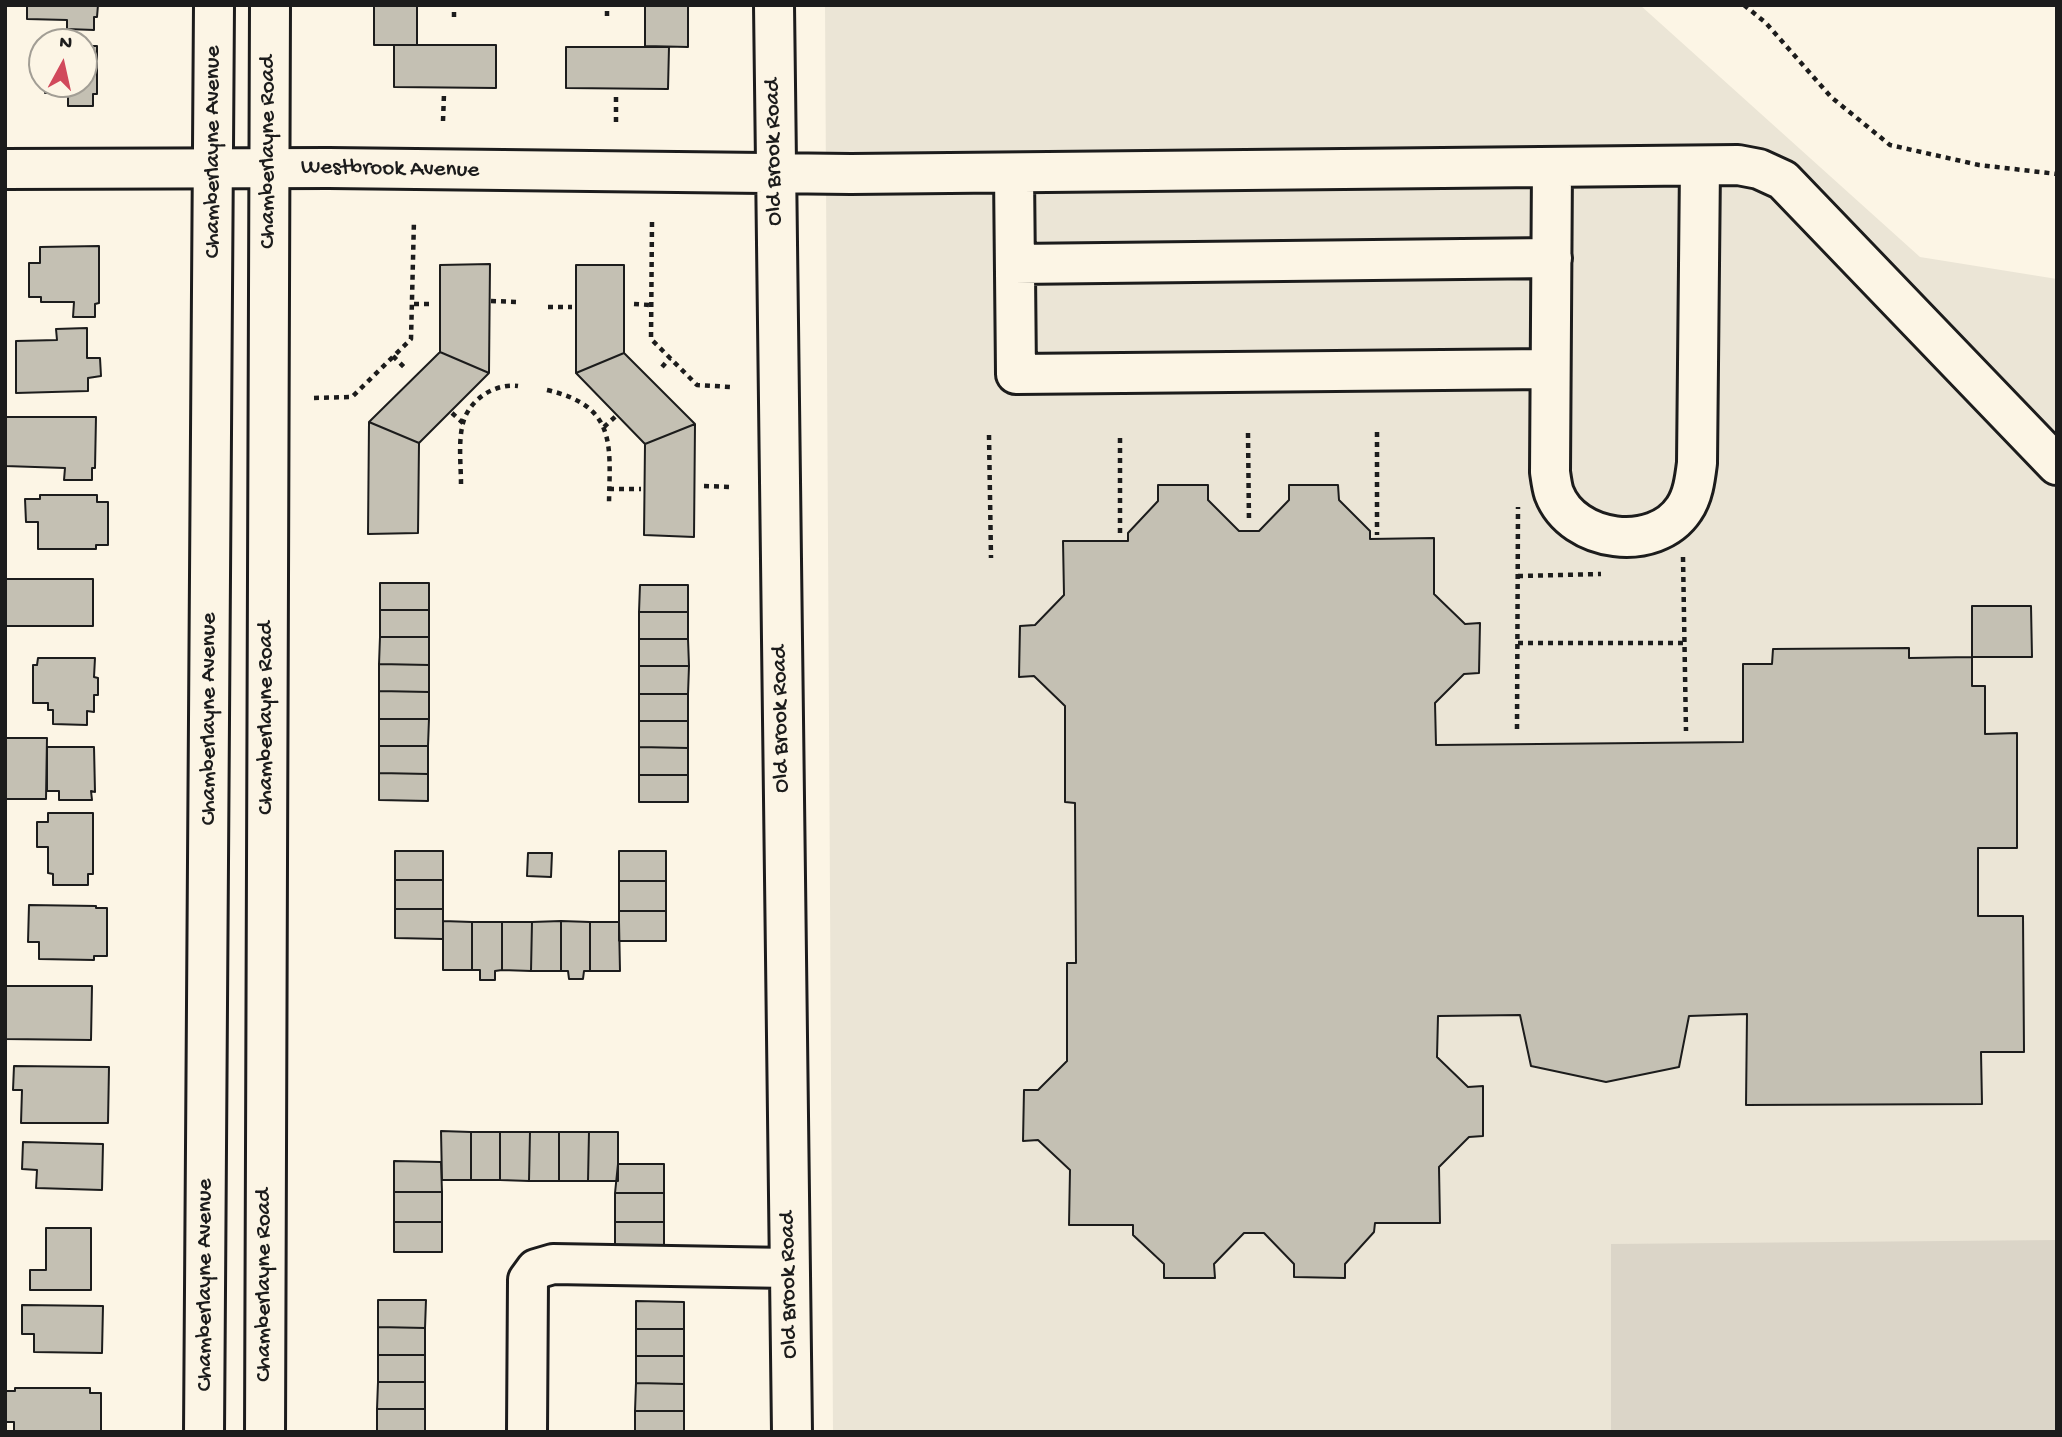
<!DOCTYPE html>
<style>
body{margin:0}
#map{position:relative;width:2062px;height:1437px;overflow:hidden;background:#fcf5e5;font-family:"Gochi Hand",sans-serif}
canvas{display:block}
.frame{position:absolute;inset:0;border:7px solid #1c1c1c;pointer-events:none}
.north{position:absolute;left:28px;top:28px;width:70px;height:70px;box-sizing:border-box;background:#fcf5e5;border:2px solid #a29e95;border-radius:50%;rotate:8deg;font-size:19px;font-weight:700;line-height:28px;text-align:center;color:#1c1c1c}
.north::after{content:'';display:block;margin:auto;width:24px;height:32px;background:#d1495b;clip-path:polygon(50% 0,100% 100%,50% 72%,0 100%)}
</style>
<div id="map">
<canvas width="2062" height="1437"></canvas>
<div class="frame"></div>
<div class="north">N</div>
</div>
<script>
const g = document.querySelector('canvas').getContext('2d');
g.lineJoin = 'round';
function fill(path, color) {
  g.fillStyle = color;
  g.fill(path, 'evenodd');
}
function stroke(path, color, width, dash) {
  g.strokeStyle = color;
  g.lineWidth = width;
  g.lineCap = dash ? 'butt' : 'round';
  g.setLineDash(dash || []);
  g.stroke(path);
}
function drawText(font, color, halo, rows, align = 'center') {
  g.font = font + ' "Gochi Hand",sans-serif';
  g.lineWidth = 7;
  g.setLineDash([]);
  g.textBaseline = 'middle';
  g.strokeStyle = halo;
  g.fillStyle = color;
  for (const [text, x, y, turn = 0] of rows) {
    g.save();
    g.translate(x, y);
    g.rotate((+turn || 0) * Math.PI / 180);
    g.textAlign = isNaN(turn) ? turn : align;
    if (halo) g.strokeText(text, 0, 0);
    g.fillText(text, 0, 0);
    g.restore();
  }
}
const built = new Path2D(`
 M825,5H1640L1920,257L2057,279V1432H833Z`);
const green = new Path2D(`
 M2057,1240V1431L1611,1432V1244Z`);
const building = new Path2D(`
 M27,5H98L97,17H94V30L67,29V20L27,19Z
 M374,5H417V45H374Z
 M645,5H688V47L645,46Z
 M36,45L42,46V71H36Z
 M394,45H496V88L394,87Z
 M84,46H97V94H93V106H68V93H45V84H84Z
 M566,47H669L668,89L566,88Z
 M99,246V303L95,304V317H73L74,302H41V297H29V263H40V247Z
 M490,264L489,373L440,352V265Z
 M576,265H624V353L576,373Z
 M87,328V358H100L101,376L88,378V391L16,393V341L57,340L56,329Z
 M440,352L489,373L419,443L369,422Z
 M624,353L695,424L645,444L576,373Z
 M5,417H96L95,468H92V480H64L65,468L5,466Z
 M369,422L419,443L418,533L368,534Z
 M695,424L694,537L644,535L645,444Z
 M1158,485H1208V500L1239,531H1259L1289,500V485H1338L1339,500L1370,531V539L1434,538V594L1465,624L1480,623L1479,673L1464,674L1435,703L1436,745L1743,742V664H1772L1773,649L1909,648V658L1972,657V686H1985V734L2017,733V848H1978V916H2023L2024,1052H1981L1982,1104L1746,1105L1747,1014L1689,1016L1679,1067L1606,1082L1531,1066L1520,1015L1438,1016L1437,1057L1468,1087L1483,1086V1136L1469,1137L1439,1167L1440,1223H1375L1374,1232L1345,1264V1278L1294,1277V1264L1264,1233H1244L1214,1264L1215,1278H1164V1264L1133,1235V1225H1069L1070,1170L1038,1140L1023,1141L1024,1090H1038L1067,1061V963H1076L1075,803L1065,802V706L1034,676L1019,677L1020,626L1035,625L1064,595L1063,541H1128V533L1158,501Z
 M40,495H97V502H108V545H96V549H38V522H26L25,499H40Z
 M5,579H93V626H5Z
 M380,583H429V610H380Z
 M640,585H688V612H639Z
 M1972,606H2031L2032,657H1972Z
 M380,610H429V637H380Z
 M639,612H688V639H639Z
 M380,637H429V665L379,664Z
 M639,639H688L689,666H639Z
 M38,658H95L94,677L98,678V695H94V712L87,711V725L53,724V710H48V703H33V665H37Z
 M379,664L429,665V692L379,691Z
 M639,666H689L688,694H639Z
 M379,691L429,692V719H379Z
 M639,694H688V721H639Z
 M379,719H429L428,746H379Z
 M639,721H688V748L639,747Z
 M5,738H47L46,799H5Z
 M379,746H428V774L379,773Z
 M47,747H94L95,792L91,791L92,800H59V791H47Z
 M639,747L688,748V775H639Z
 M379,773L428,774V801L379,800Z
 M639,775H688V802H639Z
 M48,813H93V874H88V885H53V874L48,873V847H37V822H48Z
 M395,851H443V880H395Z
 M619,851H666V881H619Z
 M528,853H552L551,877L527,876Z
 M395,880H443V909H395Z
 M619,881H666V911H619Z
 M29,905L96,906V908H107V956H94V960L39,959V942H28Z
 M395,909H443V939L395,938Z
 M619,911H666V941H619Z
 M443,921L472,922V970H443Z
 M561,921V971H531L532,922Z
 M561,921L590,922V971H584L583,979H569L568,971H561Z
 M472,922H502V970L495,971V980H480V970H472Z
 M502,922H532L531,971L502,970Z
 M590,922H619L620,971H590Z
 M5,986H92L91,1040L5,1039Z
 M14,1066L109,1067L108,1123H21L22,1090H13Z
 M441,1131L471,1132V1180H442Z
 M471,1132H500V1180H471Z
 M500,1132H530L529,1181L500,1180Z
 M530,1132H559V1181H529Z
 M559,1132H589L588,1181H559Z
 M589,1132H618V1181H588Z
 M23,1142L103,1144L102,1190L36,1188L37,1170L22,1169Z
 M394,1161L441,1162L442,1192H394Z
 M618,1164H664V1193H615Z
 M394,1192H442V1222H394Z
 M615,1193H664V1222H615Z
 M394,1222H442V1252H394Z
 M615,1222H664V1252H615Z
 M46,1228H91V1290H30V1270H46Z
 M378,1300H426L425,1328L378,1327Z
 M636,1301L684,1302V1329H636Z
 M22,1305L103,1306L102,1353L34,1352V1334H22Z
 M378,1327L425,1328V1355H378Z
 M636,1329H684V1356H636Z
 M378,1355H425V1382H378Z
 M636,1356H684V1384L636,1383Z
 M378,1382H425V1409H377Z
 M636,1383L684,1384V1411H635Z
 M15,1388H90V1393H101V1432H14V1422H5V1391H15Z
 M377,1409H425V1432H377Z
 M635,1411H684V1432H635Z`);
const path = new Path2D(`
 M1744,5L1766,23L1831,97L1890,145L1979,165L2057,174
 M607,16V5
 M454,17V5
 M443,121L444,94
 M616,122V97
 M652,222L651,339L697,385L731,387
 M491,301L518,302
 M414,304H434
 M634,304L650,305
 M548,307H572
 M393,356L405,368
 M662,367L670,358
 M547,390C617,406 610,445 609,503
 M314,398L352,397L411,339L414,220
 M452,413L463,423
 M604,427L616,416
 M1377,432V535
 M1248,433L1249,523
 M989,435L991,558
 M461,484C461,465 458,442 463,423C469,400 494,383 518,386
 M704,486L731,487
 M609,489H641
 M1120,533V434
 M1683,557L1686,731
 M1518,576L1601,574
 M1518,643H1685
 M1517,729L1518,507`);
const minor = new Path2D(`
 M774,5L792,1432
 M1552,167L1550,472C1551,479 1552,487 1554,493C1573,543 1655,553 1684,509C1693,496 1695,479 1697,463L1700,166
 M5,169L329,168L851,174L1738,165L1759,169L1783,180L2057,465
 M1014,173L1016,374L1549,369
 M1015,264L1552,258
 M527,1432L528,1280L536,1269L553,1264L789,1268`);
const major = new Path2D(`
 M204,1432L214,5
 M265,1432L270,5`);
const streetNames = [
 ["Chamberlayne Avenue",214,152,-90],
 ["Chamberlayne Road",269,152,-90],
 ["Old Brook Road",775,152,-91],
 ["Westbrook Avenue",390,170,1],
 ["Chamberlayne Road",267,718,-90],
 ["Chamberlayne Avenue",210,719,-90],
 ["Old Brook Road",782,719,-91],
 ["Chamberlayne Avenue",206,1285,-90],
 ["Chamberlayne Road",265,1285,-90],
 ["Old Brook Road",790,1285,-91]
];
fill(built, '#ebe5d6');
fill(green, '#dbd5c8');
fill(building, '#c4c0b3');
stroke(building, '#1c1c1c', 2);
stroke(minor, '#1c1c1c', 44);
stroke(major, '#1c1c1c', 44);
stroke(path, '#1c1c1c', 4.5, [5, 5]);
stroke(minor, '#fcf5e5', 38);
stroke(major, '#fcf5e5', 38);
drawText('23px', '#1c1c1c', '#fcf5e5', streetNames);
</script>
